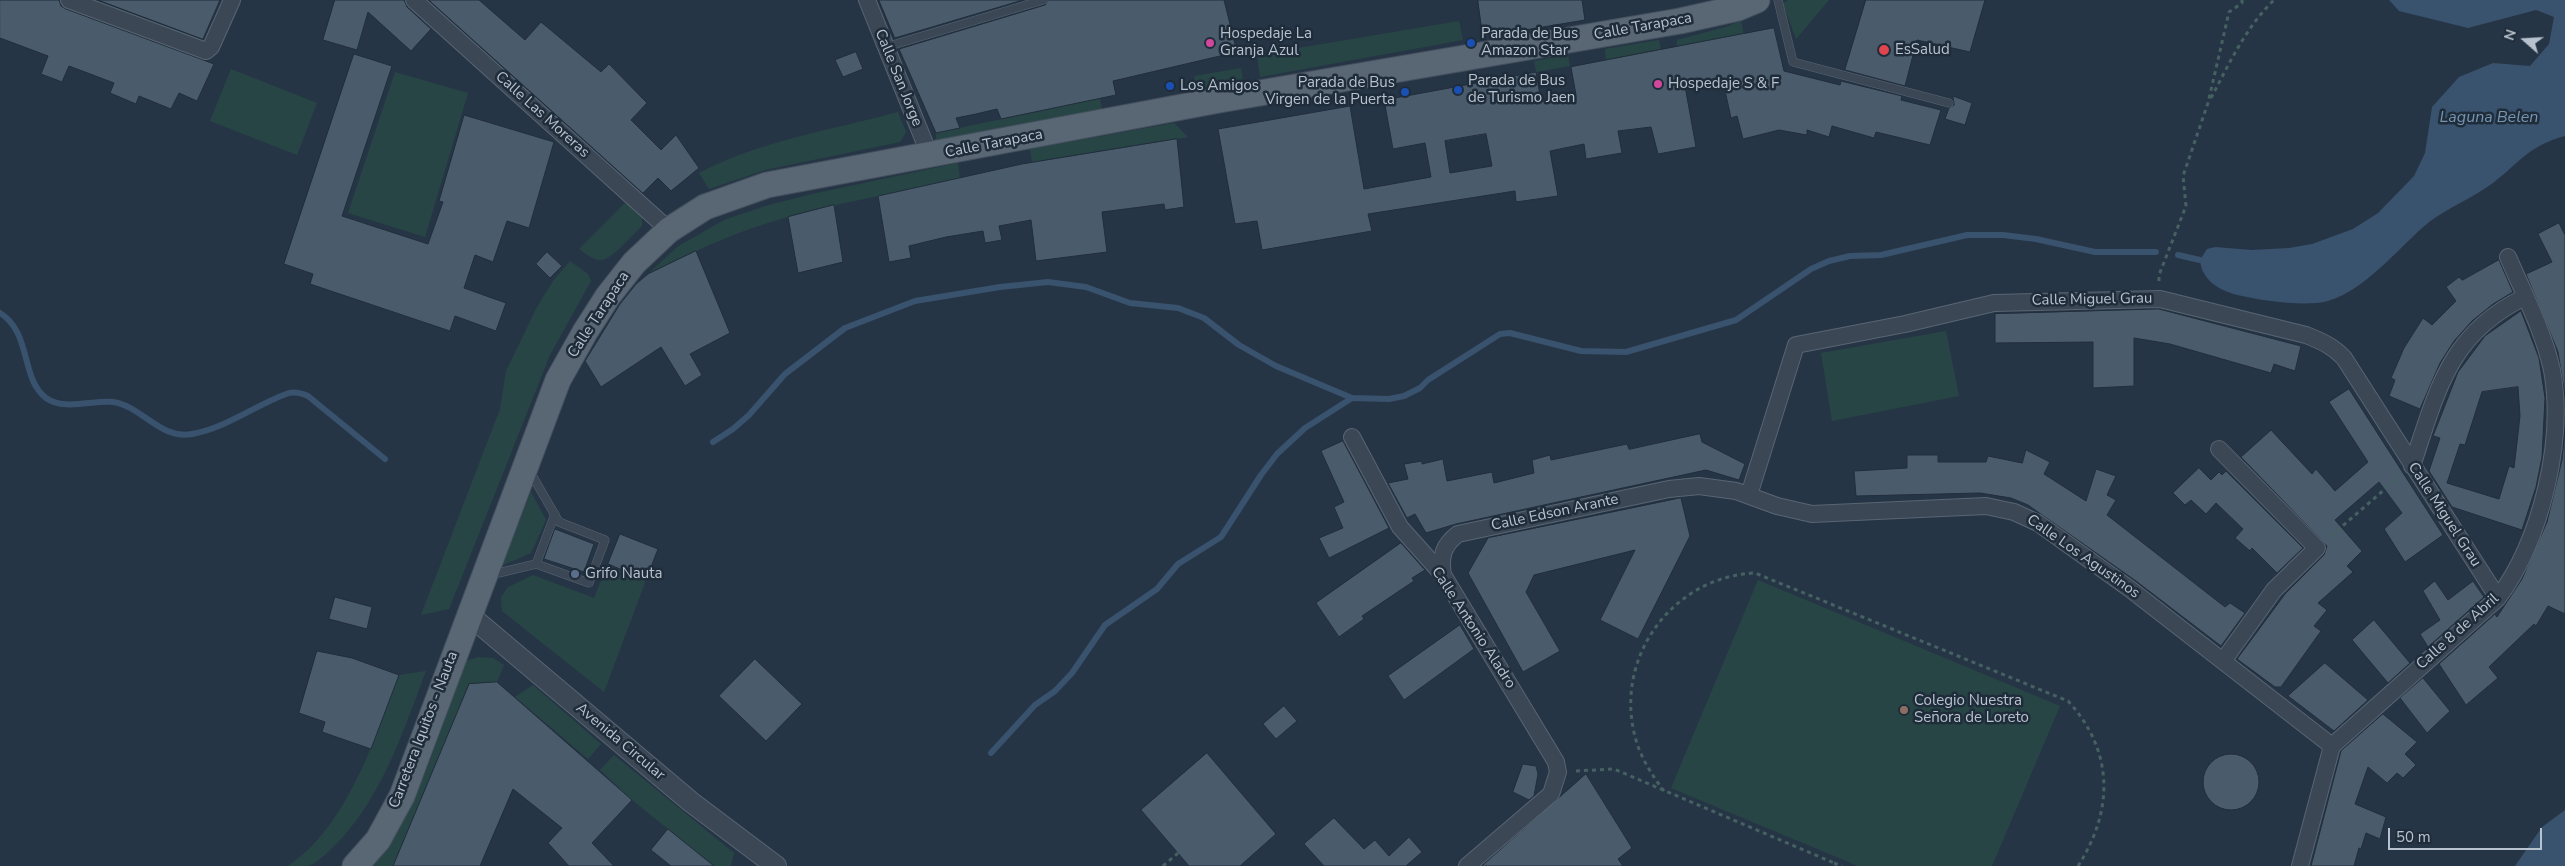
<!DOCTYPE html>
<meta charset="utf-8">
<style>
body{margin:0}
#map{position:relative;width:2565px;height:866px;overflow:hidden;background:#263545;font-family:"Nunito Sans",sans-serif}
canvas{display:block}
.north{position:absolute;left:2500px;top:15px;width:50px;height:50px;-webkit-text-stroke:4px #1f2c3a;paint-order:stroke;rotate:289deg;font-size:14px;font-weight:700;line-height:20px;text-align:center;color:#b8c2ce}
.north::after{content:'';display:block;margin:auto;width:18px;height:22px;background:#b8c2ce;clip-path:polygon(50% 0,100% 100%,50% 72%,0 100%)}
.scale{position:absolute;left:2388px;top:828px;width:154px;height:22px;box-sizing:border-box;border:2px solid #b8c2ce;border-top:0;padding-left:6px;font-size:15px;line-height:18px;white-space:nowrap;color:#b8c2ce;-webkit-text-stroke:4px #1f2c3a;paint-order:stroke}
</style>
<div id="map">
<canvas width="2565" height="866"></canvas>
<div class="north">N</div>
<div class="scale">50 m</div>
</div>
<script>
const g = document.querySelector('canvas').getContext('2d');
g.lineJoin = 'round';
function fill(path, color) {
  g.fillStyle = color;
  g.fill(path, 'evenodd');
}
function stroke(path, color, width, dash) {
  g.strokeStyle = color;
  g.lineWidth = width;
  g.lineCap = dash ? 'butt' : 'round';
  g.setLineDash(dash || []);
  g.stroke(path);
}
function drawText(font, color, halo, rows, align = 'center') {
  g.font = font + ' "Nunito Sans",sans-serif';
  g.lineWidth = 5;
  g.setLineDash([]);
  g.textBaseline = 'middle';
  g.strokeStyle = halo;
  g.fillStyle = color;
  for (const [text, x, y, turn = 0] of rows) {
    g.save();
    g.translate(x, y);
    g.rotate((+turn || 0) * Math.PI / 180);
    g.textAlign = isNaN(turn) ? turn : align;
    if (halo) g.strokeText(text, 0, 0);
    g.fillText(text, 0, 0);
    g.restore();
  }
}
const green = new Path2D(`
 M1788,0H1829L1796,39L1783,4Z
 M1741,20L1744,35L1677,48V40L1729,26Z
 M1459,21L1463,40L1260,77L1257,55Z
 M1659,40L1661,50L1606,60L1605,49Z
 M1568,55L1570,66L1536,72L1534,61Z
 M1241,68L1243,80L1196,90L1194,76Z
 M231,69L317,103L297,155L210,121Z
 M395,72L468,93L425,237L348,213Z
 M1100,98L1102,109L945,143L936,140V133Z
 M898,112L906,132L900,142L765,170L709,189L699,173C759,141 832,130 898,112Z
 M1174,123L1188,137L1032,162L1030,149Z
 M958,163L960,179C897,193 833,203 771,222C728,235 688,254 648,274L677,247L724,220L765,206L812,194Z
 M626,202L642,215V226C633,234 611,261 600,260C593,260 585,253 579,249Z
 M570,261L588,274L591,281L550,355L449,609L421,615L500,409L506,371L537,307L553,281Z
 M1946,331L1959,396L1832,421L1821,353Z
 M531,492L546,520L531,553L501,566Z
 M608,564L646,580L604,692L502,611L501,597L508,587L533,575L594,598Z
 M1758,580L2060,706L1992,866H1858L1671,788Z
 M478,657L493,658L504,665L497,682L469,684L393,866H371C416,821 443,721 466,661Z
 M426,671C402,734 380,804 329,851C323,856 316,864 307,866C302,866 294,866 288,866C347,827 375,738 399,675Z
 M533,685L601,744L588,759L515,697Z
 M614,755L734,853L731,866H714L632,800L600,770Z`);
const water = new Path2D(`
 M2389,0H2565V136C2530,145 2520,162 2493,183C2473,198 2449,207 2429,222C2399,247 2366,290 2328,301C2305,307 2265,301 2242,296C2222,292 2202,282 2200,260L2207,249L2215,247L2252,250L2289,248L2312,244L2353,229L2378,213L2414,176L2425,153L2432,107L2459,77L2493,63L2530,66L2549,44L2554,17L2536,10L2468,28L2399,11Z
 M2565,810V866H2515L2542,827Z`);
const stream = new Path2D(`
 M2178,255L2200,260
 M0,313C32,333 20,378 46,398C64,411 92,400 113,402C142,406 160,440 192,434C226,428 254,406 286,394C293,391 301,393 308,396L385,459
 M713,442L733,429L749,415L785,374L845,328L915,301L1000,287L1048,282L1086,287L1130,303L1178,308L1204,318L1239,345L1276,366L1352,398
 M991,753L1035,705L1055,691L1072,673L1105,625L1157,589L1178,564L1221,537L1261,475L1277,454L1305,428L1352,398L1389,399L1404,396L1420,388L1428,380L1500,334L1510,333L1581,351L1626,352L1736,320L1811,269L1829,261L1850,256L1881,255L1967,235H2003L2036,239L2095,252H2156`);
const building = new Path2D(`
 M0,0H59L61,6L66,9L214,64L197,101L179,93L171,109L139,96L136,104L110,93L114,83L69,66L62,82L41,74L48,56L0,38Z
 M98,0H220L203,39Z
 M335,0H404L407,7L431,29L411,51L368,12L357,50L323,40Z
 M429,0H479L525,40L541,22L601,72L609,64L647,103L631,120L661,150L676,135L699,168L671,191L658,178L643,193Z
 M879,0H1023L895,38Z
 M1048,0H1224L1237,52L1113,81L1116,95L1001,119L997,109L976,114L956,118L960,128L936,133L899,49L1045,5Z
 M1478,0H1582L1585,20L1483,37Z
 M1866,0H1985L1970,52L1917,40L1905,86L1845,70Z
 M1774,28L1784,71L1840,85L1841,81L1902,96L1901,100L1941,110L1930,145L1876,132L1874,138L1832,126L1829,137L1807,130V135L1779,130L1743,139L1737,116L1731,118L1722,77L1685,86L1696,147L1658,154L1651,127L1618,131L1622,153L1586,159L1584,144L1550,151L1558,196L1516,202L1515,191L1368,214L1372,231L1262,250L1257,221L1235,224L1218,129L1350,106L1364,189L1431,177L1425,143L1393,149L1384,100L1536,72L1541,101L1576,95L1571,67ZM1486,134L1492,166L1450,173L1445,141Z
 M856,52L863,69L843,77L835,60Z
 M354,54L392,66L342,216L428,244L443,202L439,201L464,115L554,142L529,228L507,221L493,262L475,255L464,288L506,303L496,331L455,316L450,331L310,284L313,274L284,264Z
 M1953,96L1972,103L1965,125L1945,119L1949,108L1954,105Z
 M1177,139L1184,207L1165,210L1164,204L1102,212L1107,252L1036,261L1031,220L999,226L1002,240L985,243L983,231L946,237L909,246L911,258L889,262L878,196L1022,164Z
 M834,205L843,262L798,273L788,217Z
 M2559,223L2565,235V396L2558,352L2526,274L2552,262L2538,234Z
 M696,251L730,333L690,354L702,375L685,386L661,347L601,387L585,361L620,304L636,284L648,274Z
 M547,252L562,266L550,278L536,264Z
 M2499,260L2513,292L2493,304L2472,321L2454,341L2440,363L2420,409L2389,396L2395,380L2391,378L2404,348L2423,318L2432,325L2456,301L2446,287L2459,277L2462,280Z
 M2159,309L2301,346L2295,371L2274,364L2271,373L2170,344L2134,338V386L2093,388V342L1995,343V314Z
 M2521,311L2539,358L2545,398L2542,457L2536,487L2522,530L2452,507L2429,471L2440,438L2433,436L2458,372L2485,336ZM2518,387L2520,416L2514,468L2509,466L2499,499L2447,483L2460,444L2465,445L2482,392Z
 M2349,389L2443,535L2405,562L2384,529L2402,513L2379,482L2335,520L2362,551L2347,566L2353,572L2318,603L2327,610L2314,626L2321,631L2281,687H2275L2237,659L2285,594L2324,555L2327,546L2241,457L2271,430L2312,474L2316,469L2335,491L2368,462L2329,402Z
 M2565,429V614L2548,606L2536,626L2534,624L2489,667L2498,678L2466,705L2439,664L2495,614L2497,617L2522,579L2547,522L2562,460Z
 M1700,434L1702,442L1745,464L1739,480L1706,470L1456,524L1426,533L1415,514L1407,518L1388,483L1408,479L1404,464L1422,461V464L1443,459L1447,481L1492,472L1494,483L1534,473L1532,460L1550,455L1551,460L1627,444L1629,449Z
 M1343,441L1389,528L1329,558L1319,538L1343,528L1334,507L1344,502L1321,451Z
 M2026,450L2050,462L2044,474L2086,501L2096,469L2116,476L2107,495L2116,500L2107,515L2225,607L2230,603L2245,613L2221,646L2136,581L2028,505L2011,498L1980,493L1856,496L1854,471L1907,468V455H1938V462H1986L1988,456L2022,463Z
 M2199,468L2211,480L2219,472L2222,475L2226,471L2303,548L2277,573L2252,548L2250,551L2235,538L2243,529L2216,503L2206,514L2191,500L2185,505L2173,493Z
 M1681,498L1690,536L1638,639L1600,620L1635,550L1534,575L1526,592L1560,651L1523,672L1468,573L1488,538Z
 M555,529L594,544L584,572L544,559Z
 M620,534L658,549L646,580L608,564Z
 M1401,543L1425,570L1412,578L1414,581L1362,616L1364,619L1339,637L1316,603Z
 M2435,581L2448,600L2473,581L2484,597L2428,647L2420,634L2440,620L2423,591Z
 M335,597L372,607L367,629L329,619Z
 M2374,620L2410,663L2388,683L2352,640Z
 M1460,625L1474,649L1404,700L1388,676Z
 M317,651L352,658L399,675L371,749L322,732L325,722L299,713Z
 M755,659L802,704L766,741L719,696Z
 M2325,663L2368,700L2334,731L2288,696Z
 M2423,678L2450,711L2427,733L2400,698Z
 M497,682L632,800L592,843L614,866H569L548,843L562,828L513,789L480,866H393L469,684Z
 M1284,706L1297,721L1276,739L1263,724Z
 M2383,714L2417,742L2405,754L2416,765L2403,778L2397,773L2387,783L2368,767L2355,804L2386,817L2380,839L2366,833L2361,849L2359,848L2354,866H2311L2341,751Z
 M1207,753L1276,834L1240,866H1189L1141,810Z
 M2203 782a28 28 0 1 1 56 0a28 28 0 1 1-56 0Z
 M1523,764L1536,766L1538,774L1534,796L1529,800L1513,792Z
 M1586,774L1632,848L1618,859L1623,866H1482Z
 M1334,818L1364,849L1375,840L1389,856L1409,837L1422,852L1406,866H1324L1304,844Z
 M668,829L714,866H671L651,850Z`);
const path = new Path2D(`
 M2211,98C2229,64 2246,27 2274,0
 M2159,281V275L2186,206L2183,176L2208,103L2229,12L2242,3V0
 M2331,536L2400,476
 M1576,771L1614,769L1834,863L1836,866
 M1664,791C1654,778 1645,764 1639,749C1608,666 1668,577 1755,573L2068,701C2114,751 2114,810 2078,866
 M1834,863L1842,866
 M1163,866L1178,853`);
const service = new Path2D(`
 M1778,0L1793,62L1949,103
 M886,47L1043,0
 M536,564L555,514
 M490,575L536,564L589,583L605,540L559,522L529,470`);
const minor = new Path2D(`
 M69,0L206,51L211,47L232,0
 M414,0L669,230
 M867,0L930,156
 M1352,437L1400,527L1443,575L1556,762L1558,772L1551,794L1467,866
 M2219,449L2317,548L2274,590L2223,661
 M2412,466C2437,392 2448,334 2525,297
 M1749,495L1796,345L1905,324L1994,303L2160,299L2306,335C2321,341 2333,346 2344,358L2498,598
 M1443,575C1440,557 1443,545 1458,534L1669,489L1699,486L1736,491L1777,506L1812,514L1986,506L2014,512L2038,523L2130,589L2332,746
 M2300,866L2332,746L2498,598C2541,540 2565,441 2552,370C2543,330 2524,294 2508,257`);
const tertiary = new Path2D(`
 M468,614L691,802L776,866`);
const primary = new Path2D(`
 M355,866L378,840L402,796L558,380L585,332L608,296L634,263L669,230L705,207L767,185L1219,100L1680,21L1738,8L1757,0`);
const markers = [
 [1210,43,5,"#d1479c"],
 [1471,43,5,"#1a4fb4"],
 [1884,50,6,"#e0444e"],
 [1658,84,5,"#d1479c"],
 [1170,86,5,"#1a4fb4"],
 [1458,90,5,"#1a4fb4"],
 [1405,92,5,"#1a4fb4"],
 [575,574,5,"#5c6f8a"],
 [1904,710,5,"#8d6e63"]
];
const streetNames = [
 ["Calle Tarapaca",1643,27,-10],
 ["Calle San Jorge",898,78,68],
 ["Calle Las Moreras",542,115,42],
 ["Calle Tarapaca",994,144,-11],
 ["Calle Miguel Grau",2092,300,-1],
 ["Calle Tarapaca",599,315,-57],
 ["Calle Edson Arante",1555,513,-12],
 ["Calle Miguel Grau",2444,515,57],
 ["Calle Los Agustinos",2083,557,35],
 ["Calle Antonio Aladro",1473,628,57],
 ["Calle 8 de Abril",2458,632,-42],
 ["Carretera Iquitos - Nauta",424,730,-69],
 ["Avenida Circular",620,742,40]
];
const poiNames = [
 ["Hospedaje La",1220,34],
 ["Granja Azul",1220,51],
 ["Parada de Bus",1481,34],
 ["Amazon Star",1481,51],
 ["EsSalud",1895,50],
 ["Parada de Bus",1468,81],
 ["de Turismo Jaen",1468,98],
 ["Parada de Bus",1395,83,"right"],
 ["Virgen de la Puerta",1395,100,"right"],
 ["Hospedaje S & F",1668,84],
 ["Los Amigos",1180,86],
 ["Grifo Nauta",585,574],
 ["Colegio Nuestra",1914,701],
 ["Señora de Loreto",1914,718]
];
const waterNames = [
 ["Laguna Belen",2489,118]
];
fill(green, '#284546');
fill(water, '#39526d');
stroke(stream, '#39526d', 6);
fill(building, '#4a5b6c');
stroke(building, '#212e3c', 1);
stroke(service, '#596572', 9);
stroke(minor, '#596572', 18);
stroke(tertiary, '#596572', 22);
stroke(primary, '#44505e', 27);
stroke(path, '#466162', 3, [4, 4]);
stroke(service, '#3b4755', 8);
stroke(minor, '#3b4755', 16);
stroke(tertiary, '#3b4755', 20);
stroke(primary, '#596674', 25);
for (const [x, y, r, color] of markers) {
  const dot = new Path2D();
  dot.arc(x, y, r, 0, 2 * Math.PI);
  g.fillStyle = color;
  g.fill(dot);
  stroke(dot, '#1f2c3a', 2);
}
drawText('15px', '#b8c2ce', '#1f2c3a', streetNames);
drawText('15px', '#b8c2ce', '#1f2c3a', poiNames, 'left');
drawText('italic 16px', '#7795b2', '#1f2c3a', waterNames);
</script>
